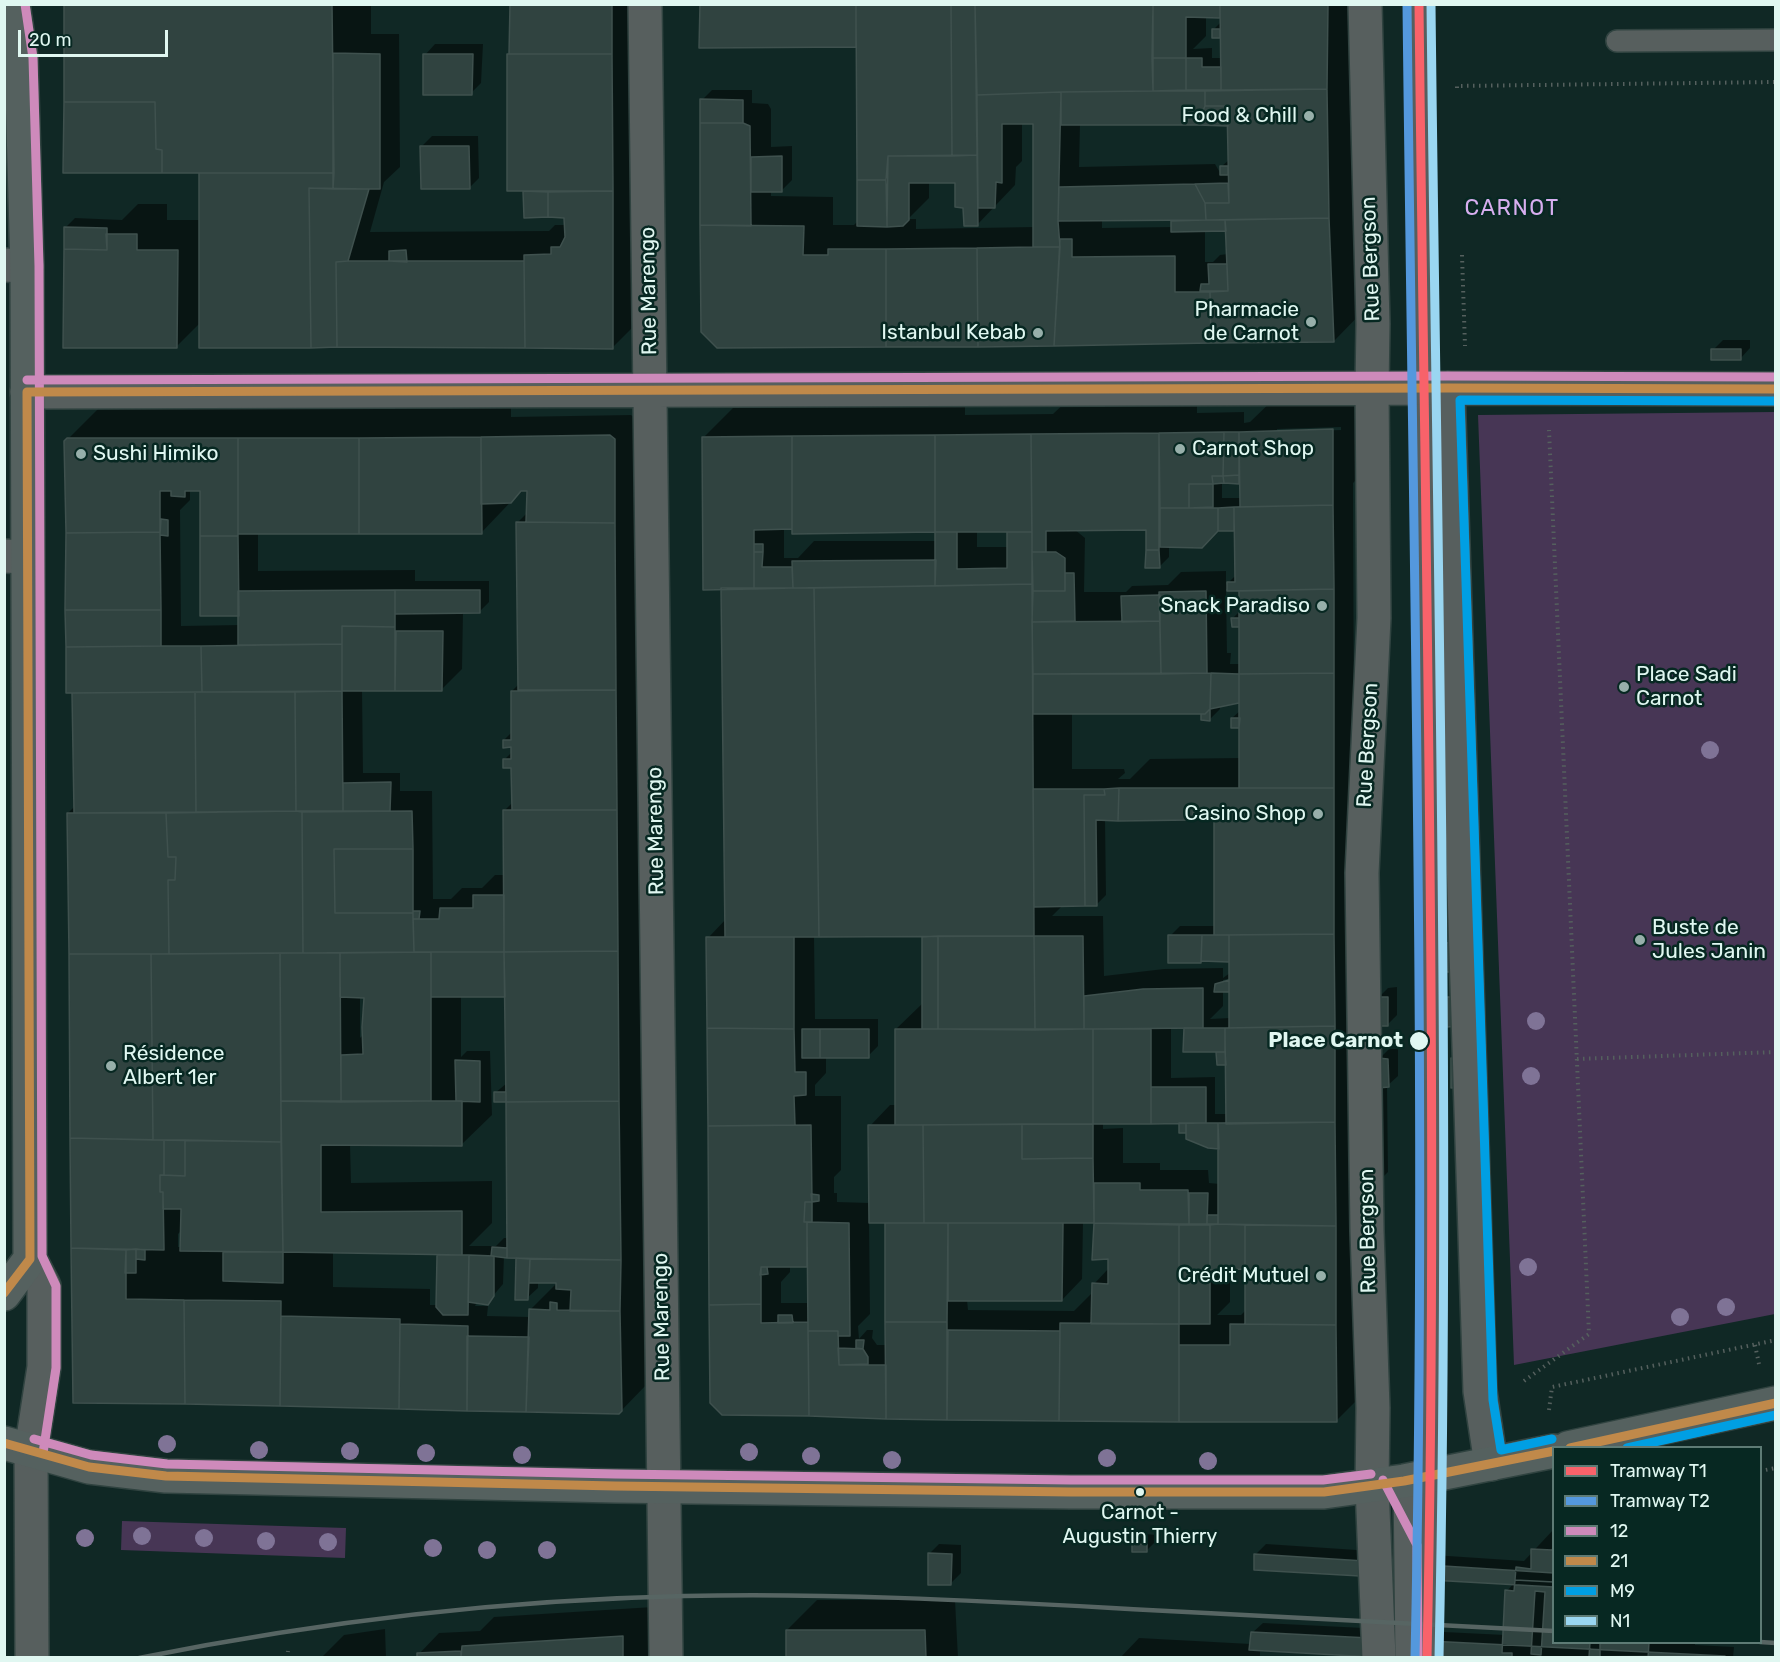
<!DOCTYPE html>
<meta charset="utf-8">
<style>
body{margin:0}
#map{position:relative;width:1780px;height:1662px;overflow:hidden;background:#102825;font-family:Rubik,sans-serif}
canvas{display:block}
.frame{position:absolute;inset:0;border:6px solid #e0f7f1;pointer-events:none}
.legend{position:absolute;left:1552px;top:1446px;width:210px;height:198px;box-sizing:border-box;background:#072822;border:2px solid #5e7b75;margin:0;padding:8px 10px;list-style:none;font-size:18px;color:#e0f7f1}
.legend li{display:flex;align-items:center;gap:12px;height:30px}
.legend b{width:30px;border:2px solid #5e7b75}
.scale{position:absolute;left:18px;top:30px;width:150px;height:27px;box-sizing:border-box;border:3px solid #e0f7f1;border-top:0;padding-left:8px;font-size:18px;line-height:21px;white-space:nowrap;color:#e0f7f1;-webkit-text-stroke:4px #072822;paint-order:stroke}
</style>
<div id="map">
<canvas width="1780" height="1662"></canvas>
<div class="frame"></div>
<ul class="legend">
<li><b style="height:8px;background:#f8626a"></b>Tramway T1</li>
<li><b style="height:8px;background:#5498dd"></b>Tramway T2</li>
<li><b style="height:8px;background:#ce8abb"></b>12</li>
<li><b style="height:8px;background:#c0894a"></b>21</li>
<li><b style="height:8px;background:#009fe3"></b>M9</li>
<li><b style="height:8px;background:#9ad6f1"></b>N1</li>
</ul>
<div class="scale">20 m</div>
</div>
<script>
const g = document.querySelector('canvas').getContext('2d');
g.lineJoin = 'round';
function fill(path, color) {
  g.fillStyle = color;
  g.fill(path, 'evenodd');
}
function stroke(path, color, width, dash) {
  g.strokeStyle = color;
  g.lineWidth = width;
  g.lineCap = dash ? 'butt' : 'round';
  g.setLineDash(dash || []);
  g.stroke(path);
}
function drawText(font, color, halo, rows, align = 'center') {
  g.font = font + ' Rubik,sans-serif';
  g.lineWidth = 5;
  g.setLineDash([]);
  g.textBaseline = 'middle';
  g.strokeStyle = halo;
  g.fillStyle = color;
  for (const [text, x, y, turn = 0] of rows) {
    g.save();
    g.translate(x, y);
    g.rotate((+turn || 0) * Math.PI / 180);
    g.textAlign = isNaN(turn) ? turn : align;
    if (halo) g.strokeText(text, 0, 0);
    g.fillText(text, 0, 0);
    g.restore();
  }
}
const green = new Path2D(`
 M1775,412V1314L1514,1365L1478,415Z
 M122,1521L346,1528L345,1558L121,1550Z`);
const shadow = new Path2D(`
 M65,4H371V34H399L400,167L384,182L370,232L549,231L555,225H565V216H525V190L511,53V4H632L643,317L613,347L336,346L200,323L177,346L65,228L75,218L122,220L138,204H167V220H200V172Z
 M700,4H1366L1372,302L1334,341L717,347L702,100L712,90H752V103L768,104L771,109V147L792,146V180L782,190H771V196L833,197V225H854L858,221L859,43L856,46ZM1222,14V21L1213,30L1219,37L1222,34V58H1212V48L1193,49L1206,36V16L1219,17ZM1022,123H1035L1034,227L916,229V219H908L929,198V182L957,181L965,207L977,225L1015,185L1016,167L1022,161ZM1080,124H1229L1230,159L1222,166V176L1215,164L1079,167ZM1102,219H1173V227L1102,228ZM1205,230H1227L1228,254L1220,255L1213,262H1205Z
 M435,44H483L481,83L471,93L425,55Z
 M432,136H478L479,178L469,188L422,146Z
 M1723,340H1750V348L1740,359L1713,350Z
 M1372,391L1371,465L1353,483L1354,758L1379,1059L1389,1049H1398V1076L1387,1086L1388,1172L1356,1204L1366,1391L1336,1421L1059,1420L723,1413L711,1402L708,938L726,919L722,586L703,438L734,407L965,405V415L1053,414L1072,396L1197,395V413L1244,412V423L1250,422L1279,394ZM1341,427V430L1277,432V429ZM1222,482H1241V498H1222ZM1236,527V575L1226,585V571L1181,572L1168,585L1132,586L1126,592H1084L1085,538L1074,529L1147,528L1159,567L1169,557V546L1218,529L1234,530ZM784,528H937V541H814L798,558H784ZM1008,530V547H977V531ZM1226,589H1241V610L1233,618L1241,626V664H1230L1231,653H1227ZM1241,702V710L1232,718L1241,726V758L1150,759L1130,779H1118L1125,773L1124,769H1072V713L1205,712L1210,719L1220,709V705ZM1215,810V926H1180L1170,936L1230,960V973L1223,978V968L1164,969L1104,976L1103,916H1052L1063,905H1096L1106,895L1105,819H1192L1200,811ZM814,935H926L924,937V1002L896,1029V1105H890L870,1126V1203L837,1202V1193H834V1177L841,1170V1096H815V1085L826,1073V1057L868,1056L878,1046V1019H815ZM1236,977L1223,983V980ZM1230,988V1018L1210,1019L1223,1006V991ZM1171,1027H1185L1218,1051L1227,1064V1114H1215V1077L1171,1078ZM1180,1121L1187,1131L1220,1147V1184L1209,1183L1208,1170H1160V1163H1123V1128L1103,1129V1123ZM869,1221H886L887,1345H877L872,1338L873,1330H867L859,1339L858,1326L870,1314ZM1083,1222H1094V1258H1109V1268L1094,1284L1092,1293L1074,1311L968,1310L967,1300H1062L1082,1279ZM809,1262V1303H781V1282L790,1272V1265H806ZM1247,1265V1309L1241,1315H1217L1230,1302V1268Z
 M99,408H511V417L631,415L635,418L649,1382L619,1413L74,1401L68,813L75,806L68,439ZM523,489L529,490L528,512L517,523L520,683L512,691V732L504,740L513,746V751L504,760L512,766L513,802L504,811L505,875H495L482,888H462L451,899H433L432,791H400V773H363L362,689H442L462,669L463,612H479L489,602V581H415V570L258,571V533H481ZM190,490H202L240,615V625L181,626L180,510L190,500ZM360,996H365L364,1034L360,1038ZM461,996H506L507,1083L495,1093L507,1100L508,1238H504L496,1246H469L492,1223V1181L351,1183L350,1144L461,1145L492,1115L490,1051H467L461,1057ZM182,1230V1247H178V1234ZM333,1252L441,1253L438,1256L437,1305H430V1289L333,1287ZM504,1256L518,1257L527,1298L538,1288V1282H558L530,1310V1317L487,1316L488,1306H475L477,1302L487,1303L503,1284Z
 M1397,987V1015L1387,1025L1378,998L1388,988Z
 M1554,1529V1642H1695V1645L1734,1647L1733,1658H1418L1260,1649V1658H1120L1139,1638L1251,1644L1252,1633L1263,1623L1505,1635L1507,1591L1514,1583L1256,1554L1266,1544L1524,1561Z
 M1144,1534L1157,1535V1540L1147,1550L1134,1544Z
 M939,1544L961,1545V1573L951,1583L929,1554Z
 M817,1600H955L958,1658H787V1630Z
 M653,1607V1658H419V1654L439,1633L480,1631L494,1617Z
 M385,1629L386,1658H321L344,1635Z`);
const building = new Path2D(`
 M64,4H332L334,173H162V150L156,149L155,102H64Z
 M510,4H612V54H509Z
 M700,4H856V47L699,48Z
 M856,4H951L952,156H888L886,180H857Z
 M951,4H975L977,155L952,156Z
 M975,4H1153V91L1061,92L977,95Z
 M1153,4H1220V18L1186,17V58H1152Z
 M1220,4H1328L1327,89L1221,90Z
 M1212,29H1220V38H1212Z
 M333,53L380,54V189H333Z
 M423,54H473L472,95H423Z
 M507,54H612L613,191H507Z
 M1152,58H1186V90L1153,91Z
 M1186,58H1202V67H1221V90H1186Z
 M1327,89L1329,218L1206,220L1205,203H1229L1227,106H1205V91Z
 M1153,91H1205V106L1197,125H1061V92Z
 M1061,92L1058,221L1060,247H1033V124H1002V183L996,182L995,208H978L977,95Z
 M700,99L743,100V123H700Z
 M64,102H155L156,149L162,150V173H63Z
 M1205,106H1227L1228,126L1197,125Z
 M700,123H743L750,126L751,226L700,225Z
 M420,146H469L470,189H421Z
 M977,155L978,226H964L963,208L955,207V183H909V220L903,226L887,227L888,156Z
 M782,156V192H751V157Z
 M1220,166H1228V175H1220Z
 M199,173H334L333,189L309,188L311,348H199Z
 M857,180H886L887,227L857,226Z
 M1228,183L1229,203H1205L1195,184Z
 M1195,184L1205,203L1206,220L1058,221L1059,187Z
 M309,188L369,189L348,261L336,262L337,347L311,348Z
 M523,191L548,192V217L524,218Z
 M613,191V349L525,348L524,255L551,254V247H560L565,237L564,218L548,217V192Z
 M1329,218L1334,342L1211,343L1210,292L1228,291L1225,220Z
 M1206,220H1225L1226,231L1171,232V221Z
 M700,225L804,226L803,255H828V249H886V347L717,348L701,332Z
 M64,227L107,228V250L64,249Z
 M106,234H137V250H178L177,348H63L64,249L107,250Z
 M1060,239H1072V257L1175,256V292H1210L1211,343L1054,346Z
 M1033,247H1060L1054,346L978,347L977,248Z
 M977,248L978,347H886V249Z
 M406,250L407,262L389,261V251Z
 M348,261H524L525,348L337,347L336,262Z
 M1208,264H1227L1228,291H1200L1201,284H1209Z
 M1711,349H1741V360H1711Z
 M1333,429V505L1240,507L1239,432Z
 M1224,432L1223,476H1212L1213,484H1189V508H1160L1159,433Z
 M1224,432H1239V475L1223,476Z
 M1159,433V550H1146V530L1046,531V552H1032L1031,434Z
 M1031,434L1032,532H935V435Z
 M610,435L615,439V523L526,522L527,491H521L511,503L481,504V437Z
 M935,435V532L792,534V436Z
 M792,436V529L754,530V589L703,590L702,437Z
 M481,437L482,534H359V438Z
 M67,438H238V536H200V491H185V497L171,496V491H160V532L66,533L64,441Z
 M238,438H359V534H238Z
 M1239,475V484L1224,483L1223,476Z
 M1212,476H1223L1224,483L1213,484Z
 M1189,484H1213V507L1189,508Z
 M1333,505L1334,589L1227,591V582H1235L1234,507Z
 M1234,507V531H1218V508Z
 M1160,508H1218V531L1202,548L1160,547Z
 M161,519L168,520V536L160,535Z
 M516,522L615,523L616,690H518Z
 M160,532L161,610H65L66,533Z
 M935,532H957V569L1007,568V532H1032V584L935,586Z
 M200,536H238L239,616H200Z
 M754,544H763V552H754Z
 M1146,550H1159L1160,568H1145Z
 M754,552H763L762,567H792L793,588L754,589Z
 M1032,552H1056L1065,558V591H1033Z
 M936,560L935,586L793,588L792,561Z
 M1065,573H1074L1075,621L1032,622L1033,591H1065Z
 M1032,584L1034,936L819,937L814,588Z
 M721,588H814L819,937H725Z
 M1334,589V673L1239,674V591Z
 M395,590V627L342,626V644L238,645V591Z
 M395,590H480V613L395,614Z
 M1206,591L1207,673L1161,674L1159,592Z
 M1160,595V621L1122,622L1121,596Z
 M65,610H161V646L66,647Z
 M1231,618H1239V627H1232Z
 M1160,621L1161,674H1033L1032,622Z
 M342,626L395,627V691H342Z
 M396,631H443L442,691H395Z
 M342,644V691L202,692L201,646Z
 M161,646H201L202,692L66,693V647Z
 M1211,673L1239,674V703L1210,709Z
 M1211,673L1210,709L1205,714H1033V674Z
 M1334,673V788H1239V674Z
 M616,690L617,810H512L511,768H503V759H511V747L503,748V740H511V691Z
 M342,691L343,811H296L295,692Z
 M195,692L196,812L74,813L72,693Z
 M195,692H295L296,811L196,812Z
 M1210,709V721L1201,720V714H1205Z
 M1231,718H1240L1239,728H1231Z
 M391,782L390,811H343V783Z
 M1119,788H1334V934L1214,935V812H1193L1192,820L1118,821Z
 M1119,788L1118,821L1096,820L1097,906H1085L1084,795H1105L1104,789Z
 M1033,789H1104L1105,795H1084L1085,906L1034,907Z
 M503,810H617L618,951L504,952Z
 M296,811L302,812L303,953L169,954L168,880H175L176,857H168L166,813Z
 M412,811L413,849H334L335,913H413L414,952L303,953L302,812Z
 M67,813H166L168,857H176L175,880H168L169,954H69Z
 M334,849H413V913H335Z
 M473,895H504V952H414L413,919H439L440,908H473Z
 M413,911H420L419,919H413Z
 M1334,934L1335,1026L1229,1028V935Z
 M1168,935H1202L1201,963H1168Z
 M1202,935H1229V962L1201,961Z
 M938,936V1029H922V937Z
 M938,936H1034L1035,1030L938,1029Z
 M1034,936H1083L1084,1029L1035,1030Z
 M706,937H794V1029L707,1028Z
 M1457,942V972H1446V943Z
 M618,951L619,1101L506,1102L504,952Z
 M431,952V1101L341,1102V1055L363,1054L362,1027L364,998L340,997V953Z
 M431,952H504L505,997H431Z
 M280,953H340L341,1102L281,1101Z
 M280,953L281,1142L153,1140L151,954Z
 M69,954H151L153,1140L70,1138Z
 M1229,980V992H1214L1215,984Z
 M1203,988V1028L1084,1029V996L1143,989Z
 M1377,997H1388V1026H1377Z
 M1447,997H1458V1026L1447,1027Z
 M1335,1026V1122L1226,1124L1225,1028Z
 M707,1028L794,1029L795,1072H806V1095L794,1096L795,1125L708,1126Z
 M1184,1028H1225V1052H1183Z
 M802,1029H820V1058H802Z
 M820,1029H869V1058H820Z
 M895,1029H1093V1124L895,1125Z
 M1093,1029H1151V1124H1093Z
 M1216,1052H1225L1226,1065H1217Z
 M1378,1058L1388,1059L1389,1087L1378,1088Z
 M1451,1058H1462V1087L1451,1088Z
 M455,1060L480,1061V1102L456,1101Z
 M1151,1087H1206V1123L1151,1124Z
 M494,1092H506V1102H494Z
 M281,1101H462V1146L321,1145V1212L462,1211V1255L283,1252Z
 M619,1101L621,1260L507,1258L506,1102Z
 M1335,1122L1336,1226L1218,1224V1123Z
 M1179,1123H1186V1133H1179Z
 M1186,1123H1218L1219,1149L1208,1148L1186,1139Z
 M1022,1124H1093V1158L1022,1159Z
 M1022,1124V1159L1093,1158L1094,1223H924L923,1125Z
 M811,1125L812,1202H805L804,1222H807V1267H761V1304L709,1305L708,1126Z
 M868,1125H923L924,1223H869Z
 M70,1138L164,1140V1175H160V1192H163L164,1250L71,1248Z
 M164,1140H185V1176L164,1175Z
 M185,1140L281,1142L283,1252L180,1251L181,1209H163V1192H160V1175L185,1176Z
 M1094,1183H1140V1190H1188L1189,1224L1094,1223Z
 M1189,1193H1208L1207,1224H1189Z
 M811,1194L819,1195V1201L812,1202Z
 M805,1202H812V1222H804Z
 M1207,1215H1218V1224H1207Z
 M807,1222L849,1223L850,1336H838V1331H808Z
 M885,1223H948L947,1322H885Z
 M948,1223H1063L1062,1301H948Z
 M1094,1223L1179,1225V1324H1091L1092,1283L1108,1284V1259L1092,1260Z
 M1218,1224L1245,1225V1269L1210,1270V1225Z
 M1179,1225H1210V1324H1179Z
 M1245,1225L1336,1226V1325L1245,1324Z
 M492,1247L507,1248V1258L491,1256Z
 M71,1248L126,1250V1299L184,1300L185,1404L73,1403Z
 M136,1249L145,1250V1260L136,1259Z
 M136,1249V1273H125L126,1250Z
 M223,1252H283V1283L223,1281Z
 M437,1255H469L468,1315H443L436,1307Z
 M469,1255L494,1256V1296L488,1305L468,1302Z
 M516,1258L530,1259L528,1300H515Z
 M530,1259L621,1260L620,1311H570L571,1290L556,1289V1283H529Z
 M761,1267H767L768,1274L760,1275Z
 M184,1300L281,1301L280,1406L185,1404Z
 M550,1302L557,1303V1310L620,1311L622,1411L619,1414L526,1412L529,1309L550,1310Z
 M761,1304V1323L808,1322L809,1416L722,1415L710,1403L709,1305Z
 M778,1315H792L793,1323H778Z
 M281,1316L400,1319L399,1409L280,1406Z
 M885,1322H947V1420L886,1419Z
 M1060,1323L1179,1324V1422L1059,1421Z
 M400,1324L468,1326L467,1411L399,1409Z
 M1230,1324L1336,1325L1337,1422H1179V1345H1230Z
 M948,1330L1060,1331L1059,1421L947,1420Z
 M808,1331H838L839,1365H886V1419L809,1416Z
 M467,1336L529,1337L526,1412L467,1411Z
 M856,1340H864L863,1349L856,1348Z
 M838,1348L863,1349L868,1357V1364L839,1365Z
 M1132,1544H1147V1552H1132Z
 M1554,1547V1582L1515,1580L1516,1567L1531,1569V1549L1552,1550Z
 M928,1553L952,1554L951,1585H928Z
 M1254,1554L1554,1573V1587L1254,1570Z
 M1515,1580L1554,1582V1642H1590L1589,1657L1593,1658H1512V1653H1502L1505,1590L1514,1591ZM1535,1591L1545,1592L1541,1655L1531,1654Z
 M786,1630H925L926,1658H786Z
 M1251,1632L1725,1656L1389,1658L1249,1650Z
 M623,1636V1658H461L462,1646Z
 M1600,1642H1649L1648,1658H1600Z
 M461,1651V1658H417V1653Z`);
const path = new Path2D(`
 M1457,88V86L1776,82
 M1462,255L1465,346
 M1577,1059L1776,1052
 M1755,1345L1759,1364
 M1524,1381L1589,1334L1549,430
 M1549,1410L1552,1387L1776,1340
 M1760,1471L1776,1468
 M287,1658L288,1651`);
const service = new Path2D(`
 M1419,4L1431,1041V1476L1427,1658
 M1617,41L1776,40
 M1404,1481L1406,1658`);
const minor = new Path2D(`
 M645,4L666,1658
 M1365,4L1373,324L1372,388L1374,618L1362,873L1367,1231L1373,1408L1372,1486L1379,1658
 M4,265L27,266
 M1448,388L1480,1391L1491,1464
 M27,392L1448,388L1776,389
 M4,556L27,557
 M30,1259L44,1286V1367L31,1451L32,1658`);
const secondary = new Path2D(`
 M4,1294L30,1259L27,266L21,58L13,4
 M4,1443L89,1467L166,1476L615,1486L1071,1492H1324L1404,1481L1554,1451
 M1568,1448L1776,1403`);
const rail = new Path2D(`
 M1760,1642L1776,1643
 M139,1658C318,1622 502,1600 684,1596C827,1593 969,1600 1112,1608C1259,1616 1406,1623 1554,1631`);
const bus1 = new Path2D(`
 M25,4L33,58L39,266L42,1256L56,1286V1368L43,1453
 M27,380L1448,376L1776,377
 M34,1439L91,1455L167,1464L615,1474L1071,1480H1323L1371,1474
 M1383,1480L1417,1545L1418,1658`);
const bus2 = new Path2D(`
 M4,1293L30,1259L27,392L1448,388L1776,389
 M4,1443L89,1467L166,1476L615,1486L1071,1492H1324L1404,1481L1554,1451
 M1570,1448L1776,1403`);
const bus3 = new Path2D(`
 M1552,1439L1501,1450L1493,1400L1460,400L1776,401
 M1627,1448L1776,1415`);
const bus4 = new Path2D(`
 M1431,4C1437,555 1451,1107 1439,1658`);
const tram1 = new Path2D(`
 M1419,4C1425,555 1439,1107 1427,1658`);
const tram2 = new Path2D(`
 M1407,4C1413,555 1427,1107 1415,1658`);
const trees = [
 [1710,750],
 [1536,1021],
 [1531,1076],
 [1528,1267],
 [1726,1307],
 [1680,1317],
 [167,1444],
 [259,1450],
 [350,1451],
 [749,1452],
 [426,1453],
 [522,1455],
 [811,1456],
 [1107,1458],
 [892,1460],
 [1208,1461],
 [142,1536],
 [85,1538],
 [204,1538],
 [266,1541],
 [328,1542],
 [433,1548],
 [487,1550],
 [547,1550]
];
const markers = [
 [1309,116,6,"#97afaa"],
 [1311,322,6,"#97afaa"],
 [1038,333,6,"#97afaa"],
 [1180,449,6,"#97afaa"],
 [81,454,6,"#97afaa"],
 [1322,606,6,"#97afaa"],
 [1624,687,6,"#97afaa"],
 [1318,814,6,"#97afaa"],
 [1640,940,6,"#97afaa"],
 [1419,1041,10,"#e0f7f1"],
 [111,1066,6,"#97afaa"],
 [1321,1276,6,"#97afaa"],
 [1140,1492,5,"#e0f7f1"]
];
const busNames = [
 ["Carnot -",1140,1513],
 ["Augustin Thierry",1140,1537]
];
const poiNames = [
 ["Food & Chill",1297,116],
 ["Pharmacie",1299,310],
 ["de Carnot",1299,334],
 ["Istanbul Kebab",1026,333],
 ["Carnot Shop",1192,449,"left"],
 ["Sushi Himiko",93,454,"left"],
 ["Snack Paradiso",1310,606],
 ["Place Sadi",1636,675,"left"],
 ["Carnot",1636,699,"left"],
 ["Casino Shop",1306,814],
 ["Buste de",1652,928,"left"],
 ["Jules Janin",1652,952,"left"],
 ["Résidence",123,1054,"left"],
 ["Albert 1er",123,1078,"left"],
 ["Crédit Mutuel",1309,1276]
];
const streetNames = [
 ["Rue Bergson",1371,259,-92],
 ["Rue Marengo",649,291,-91],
 ["Rue Bergson",1368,745,-87],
 ["Rue Marengo",656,831,-91],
 ["Rue Bergson",1368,1231,-91],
 ["Rue Marengo",662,1317,-91]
];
const stopNames = [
 ["Place Carnot",1403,1041]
];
const neighbourhoodNames = [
 ["CARNOT",1512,209]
];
fill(green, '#473655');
fill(shadow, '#0007');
fill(building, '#304340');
stroke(building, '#3f514e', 1.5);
stroke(service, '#304340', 24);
stroke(minor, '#304340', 36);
stroke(secondary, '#304340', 36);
stroke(path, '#55605e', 4, [1.5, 4.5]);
stroke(service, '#575f5e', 21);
stroke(minor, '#575f5e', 33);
stroke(secondary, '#55615f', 33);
stroke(rail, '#576563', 4.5);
stroke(bus1, '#ce8abb', 9);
stroke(bus2, '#c0894a', 9);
stroke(bus3, '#009fe3', 9);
stroke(bus4, '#9ad6f1', 9);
stroke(tram1, '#f8626a', 9);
stroke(tram2, '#5498dd', 9);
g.fillStyle = '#7f7396';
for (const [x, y] of trees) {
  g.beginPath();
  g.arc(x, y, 9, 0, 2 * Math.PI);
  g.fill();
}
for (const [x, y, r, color] of markers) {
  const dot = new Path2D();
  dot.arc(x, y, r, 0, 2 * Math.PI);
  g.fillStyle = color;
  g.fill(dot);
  stroke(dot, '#072822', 2);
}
drawText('20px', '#e0f7f1', '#072822', busNames);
drawText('21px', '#e0f7f1', '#072822', poiNames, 'right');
drawText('21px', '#e0f7f1', '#072822', streetNames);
drawText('bold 21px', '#e0f7f1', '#072822', stopNames, 'right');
g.letterSpacing = '1.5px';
drawText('22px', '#d7aeef', '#072822', neighbourhoodNames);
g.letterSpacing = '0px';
</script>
